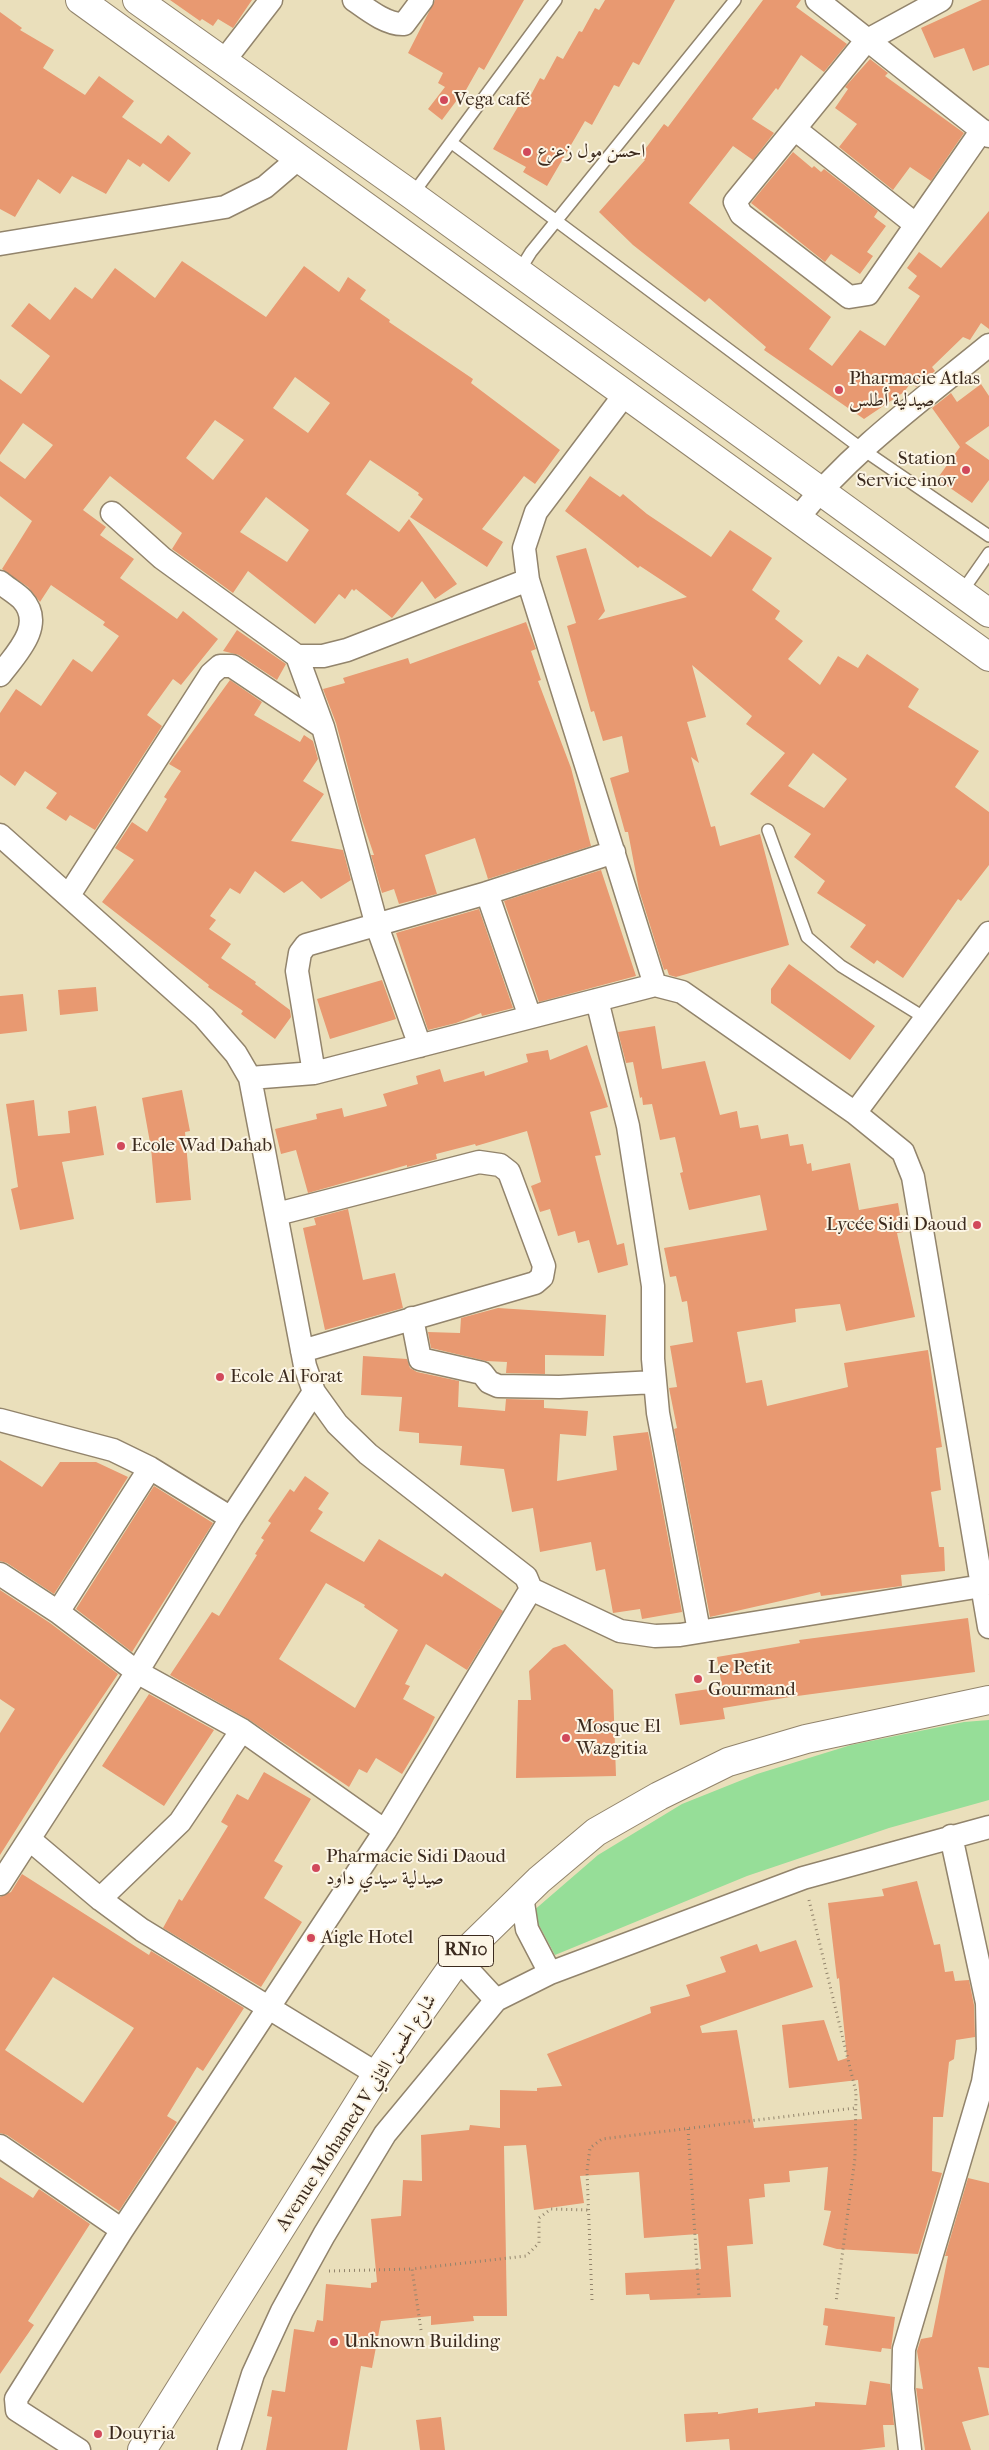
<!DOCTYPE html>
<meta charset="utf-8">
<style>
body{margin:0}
canvas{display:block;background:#eadfbb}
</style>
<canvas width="989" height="2450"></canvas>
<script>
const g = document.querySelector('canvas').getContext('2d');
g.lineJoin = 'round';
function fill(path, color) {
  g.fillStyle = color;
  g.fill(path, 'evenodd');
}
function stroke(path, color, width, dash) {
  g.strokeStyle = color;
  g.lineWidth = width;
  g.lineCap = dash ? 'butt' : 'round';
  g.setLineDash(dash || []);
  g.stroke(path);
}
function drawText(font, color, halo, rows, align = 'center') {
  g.font = font + ' "IM FELL French Canon",Amiri,serif';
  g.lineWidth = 4;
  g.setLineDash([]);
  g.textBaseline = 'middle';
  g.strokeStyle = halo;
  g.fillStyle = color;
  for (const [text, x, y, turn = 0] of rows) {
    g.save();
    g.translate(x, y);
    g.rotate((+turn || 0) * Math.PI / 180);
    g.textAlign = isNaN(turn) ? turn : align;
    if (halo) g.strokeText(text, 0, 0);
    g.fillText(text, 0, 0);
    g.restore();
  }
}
const green = new Path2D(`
 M989,1720V1800L889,1828L747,1876L555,1955L532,1912L598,1855L682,1804L757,1774L851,1745L964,1722Z`);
const building = new Path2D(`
 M170,0H252L233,28L218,19L213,26L202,19L200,21Z
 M435,0H524L484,70L479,67L462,97L460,96L442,120L428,109L445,87L438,83L443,73L408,53Z
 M605,0H675L639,65L633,62L619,87L614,85L592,125L585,121L547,186L523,172L526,167L493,149L519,105L524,108L540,78L544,80L557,56L563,59L579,31L582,32L595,8L599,10Z
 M763,0H801L796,7L847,44L824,72L801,55L778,90L776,88L752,119L774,133L753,160L733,146L689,203L831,317L809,349L832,366L860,330L885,346L920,296L908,288L917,276L907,268L919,252L941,268L989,211V329L981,323L970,340L963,337L932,367L935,371L916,387L912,381L904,392L864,419L764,350L766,347L709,298L705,302L633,245L599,212L645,160L640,156L664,124L668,127Z
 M982,0H989V65L973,71L964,48L934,58L921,28Z
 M0,12L22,28L20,30L54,50L43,68L85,95L99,76L134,101L122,117L161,144L168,135L191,153L169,182L143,163L140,167L128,159L106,194L72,176L60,194L38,179L15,217L0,209Z
 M870,59L888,73L885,76L964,133L931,181L910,167L893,190L839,147L857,124L835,108L848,89L845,87Z
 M793,152L812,168L814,166L821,172L824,169L878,211L874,217L886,226L867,252L873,256L860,274L831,254L825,262L751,203Z
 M182,261L266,317L304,266L339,292L348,277L366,290L360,299L390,320L389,322L473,379L471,383L560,450L535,484L524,476L482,529L503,542L487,567L410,517L423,499L418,495L419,493L370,460L346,494L399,532L409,519L457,584L435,599L422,581L392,618L356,589L354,591L352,589L345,599L339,594L315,624L248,571L233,593L172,549L182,533L110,476L83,510L106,527L100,535L134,559L120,578L177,619L183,611L218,639L181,685L173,679L147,715L162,726L95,830L70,815L66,821L46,808L57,793L25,771L15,786L0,775V713L16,689L41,706L73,659L92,672L119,636L103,625L105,622L51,585L40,602L28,587L2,569L32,521L0,496V461L25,479L53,445L23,423L0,455V379L21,394L50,356L11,326L29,303L50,320L75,287L92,299L115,268L155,298ZM295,377L330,403L308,433L273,408ZM215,420L244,440L213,480L186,458ZM266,497L309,530L287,562L240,532Z
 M981,384L989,396V426L965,443L989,460V480L972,503L937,479L960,447L932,408L951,393L957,402Z
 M590,476L620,497L623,494L647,514L711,557L730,530L772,558L752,590L780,611L775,619L803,641L788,659L820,685L838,656L858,668L867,654L919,689L908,707L979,751L955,787L989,812V865L961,901L958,899L903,978L877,960L874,964L850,947L866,925L817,893L825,881L794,857L811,834L750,794L785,753L746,724L752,716L692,665L706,717L687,722L699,763L691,757L711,827L715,826L720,846L760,834L789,945L676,977L669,975L667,969L664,970L639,890L628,832H625L610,778L629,772L622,736L603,741L594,711L591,712L567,626L576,623L556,556L586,548L605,611L598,620L687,597L640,566L638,568L565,511ZM813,753L847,779L824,808L788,786Z
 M526,622L536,649L531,651L541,680L538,681L571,768L591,846L488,879L475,838L425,855L437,894L399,904L394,889L382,893L371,855H374L362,820L336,723L323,689L345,683L343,678L408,658L410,664Z
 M237,630L286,664L277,680L239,655L223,651Z
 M230,680L262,702L254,715L300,742L304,735L313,741L318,759L303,781L324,794L291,841L343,850L351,880L321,899L302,881L284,893L255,871L240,894L230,888L210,916L216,920L209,929L231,944L221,958L256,982L255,984L290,1010L291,1017L275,1039L241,1014L243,1011L208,987L209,985L102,902L134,860L115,848L132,822L147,832L167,799L164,797L181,771L169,764Z
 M601,870L636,976L539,1002L504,901Z
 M479,909L513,1008L482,1016L481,1013L456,1023L428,1030L396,933Z
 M789,964L875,1026L850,1060L771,1003V989Z
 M382,980L396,1019L330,1039L317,999Z
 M96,987L98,1011L60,1015L58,990Z
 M23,994L27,1031L0,1034V996Z
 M655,1026L662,1069L705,1061L720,1115L737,1111L740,1128L758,1125L761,1139L788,1134L790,1146L803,1144L807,1164L811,1163L812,1171L850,1163L859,1210L898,1203L903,1232L897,1233L915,1317L846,1331L840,1304L795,1309L796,1322L737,1332L746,1383L762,1380L767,1406L848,1387L844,1363L928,1350L942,1447L936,1448L941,1490L931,1492L939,1547H944L945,1571L901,1575L902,1586L821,1596L820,1592L710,1617L674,1429L677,1428L669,1388L677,1387L670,1346L693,1342L687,1301L682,1302L676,1276L670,1277L664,1248L767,1230L760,1195L689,1210L680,1173L683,1172L675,1137L660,1140L652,1104L643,1105L642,1097L640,1098L633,1062L626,1063L618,1032Z
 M587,1045L608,1107L590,1112L601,1155L595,1156L617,1245L624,1243L628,1265L598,1273L589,1240L578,1243L575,1231L558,1236L550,1209L540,1212L531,1186L541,1182L527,1131L476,1146L475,1144L436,1154L437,1159L407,1167V1165L308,1193L296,1150L281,1154L275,1129L317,1119L316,1114L342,1108L344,1117L387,1106L383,1094L418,1084L416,1076L440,1069L444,1082L484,1071L485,1076L528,1062L526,1054L548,1050L550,1060Z
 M182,1090L190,1131L185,1132L191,1200L156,1203L151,1148L142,1098Z
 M34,1100L38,1136L70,1133L68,1111L96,1106L104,1155L62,1162L74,1219L20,1230L11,1189L18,1187L6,1104Z
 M348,1209L363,1280L395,1273L403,1308L325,1330L303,1228L316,1225L314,1218Z
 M498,1308L606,1315L604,1356L545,1355V1374L506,1373L507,1362L486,1361L431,1348L428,1332L460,1333L461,1318Z
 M363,1356L407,1359L410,1368L417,1372L459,1381L458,1407L505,1411L506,1399L544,1400V1408L588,1411L586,1436L560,1434L557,1481L617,1470L613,1436L648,1432L682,1612L642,1619L640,1609L613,1613L605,1569L596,1571L591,1542L540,1552L533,1508L512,1512L504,1469L460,1465L462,1446L419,1443V1433L399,1431L402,1397L361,1395Z
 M0,1460L42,1487L60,1462H96L128,1477L54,1594L7,1563L0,1561Z
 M305,1476L329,1493L318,1509L323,1512L310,1531L364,1562L379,1539L442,1577L445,1573L503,1611L467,1670L426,1644L405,1684L410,1686L403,1699L435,1717L428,1731L402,1774L376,1758L367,1773L359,1769L349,1787L248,1719L170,1675L212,1612L219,1616L257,1555L255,1554L264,1540L261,1538L271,1523L268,1521L290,1489L294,1492ZM326,1583L365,1605L364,1607L398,1630L355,1708L279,1659Z
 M154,1486L213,1523L132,1652L76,1609Z
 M0,1590L50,1623L118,1674L60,1760L0,1855V1733L15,1709L0,1699Z
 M968,1618L975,1672L790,1697L723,1708L725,1719L680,1725L675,1694L722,1687L717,1657L800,1643L799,1640Z
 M565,1644L613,1690L616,1776L516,1778L518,1700H531L529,1671L553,1648Z
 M149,1694L214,1730L164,1806L102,1766Z
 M264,1772L311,1799L274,1861L283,1866L264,1898L302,1922L261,1987L163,1928L179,1899L182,1901L228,1826L221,1822L237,1794L248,1800Z
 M22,1874L149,1955L151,1951L244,2008L203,2071L197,2067L167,2116L177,2122L119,2211L7,2135L0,2133V1897L11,1892ZM53,1977L134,2028L83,2103L5,2050Z
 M917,1881L934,1945L940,1944L945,1972L953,1971L955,1981L969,1980L974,2005L975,2037L956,2040L954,2059L949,2062L943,2117H933L932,2171L942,2173L918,2254L837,2249L823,2245L831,2211L824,2210L828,2167L789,2171L790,2182L764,2184L765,2197L749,2199L753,2244L727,2246L731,2297L650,2300L649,2294L626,2295L625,2273L701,2269L698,2234L644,2238L639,2172L580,2176L584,2203L534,2210L526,2145L504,2146L507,2316H473L474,2321L431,2325V2316L381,2321L372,2368L361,2366L347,2450H266L272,2417L267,2416L272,2390L285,2392L294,2329L314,2332L317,2320L323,2321L326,2284L371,2288V2283L377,2282L371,2219L401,2216L403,2180L422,2181L421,2135L469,2130L470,2125L500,2128V2090L537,2091V2088L562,2086L547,2054L651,2013L650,2007L690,1996L686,1985L726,1972L720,1957L757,1944L760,1952L796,1940L813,1987L700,2026L702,2033L737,2030L754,2128L862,2119L858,2080L789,2088L782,2025L824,2020L838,2061L847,2058L839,1978L837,1979L828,1903L884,1896L882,1889Z
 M0,2177L33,2198L39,2189L90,2224L28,2321L34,2325L0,2374Z
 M968,2178L989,2183V2368L978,2367L989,2415L962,2422L971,2450H925L916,2388L923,2389L917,2351L921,2339L932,2337L948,2256H945Z
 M825,2308L895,2317L891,2349L882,2348L881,2352L825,2345L828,2326L823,2325Z
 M870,2381L890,2384L894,2425H883L885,2447L860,2450H730L729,2439L686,2442L684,2414L718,2412V2414L758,2408V2413L815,2406V2402L866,2405Z
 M441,2417L445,2450H420L416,2420Z`);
const path = new Path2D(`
 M809,1900L856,2092L855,2158L836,2302
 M688,2129L699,2297
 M329,2271L412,2269
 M592,2300L587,2171L590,2148L602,2139L855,2108
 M421,2330L412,2269L526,2256L539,2243V2218L551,2209L589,2210`);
const service = new Path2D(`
 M452,143L862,449L989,536
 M412,195L556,0
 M518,273L531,252L735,0
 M961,593L989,553
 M768,830L807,937L841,966L925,1018`);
const minor = new Path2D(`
 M354,0C368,10 387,25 404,24L422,0
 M817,0L989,136
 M941,0L866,41L735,202L741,214L849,297L868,294L982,130
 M223,62L271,0
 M796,130L915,224
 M0,244L225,207L265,187L299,158
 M625,394L536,512L524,548L528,580L655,985
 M112,513L162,558L297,656H323L347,650L528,580
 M797,519C851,451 922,400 989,345
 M0,582C7,588 16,593 22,599C46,625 16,654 0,675
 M297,656L323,727L377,926L420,1046
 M0,835L204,1017L236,1054L250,1078L305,1366L314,1392L337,1424L368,1454L526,1577L531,1589L385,1831L122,2230L16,2399L17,2410L79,2450
 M487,893L530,1017
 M69,895L211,674L220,666H232L323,727
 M597,1000L628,1126L653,1286V1359L658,1413L699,1631
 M314,1073L297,971L300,953L306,945L487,893L614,852
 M250,1078L314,1073L655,985L682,992L855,1113L903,1152L913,1177L989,1627
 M855,1113L989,933
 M277,1214L479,1162L500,1165L509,1172L544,1266L542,1277L535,1283L302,1351
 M412,1318L420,1359L482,1373L489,1382L498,1386L559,1387L655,1382
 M0,1420L113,1450L150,1468L231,1518
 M0,1574L58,1612L137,1672L242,1730L385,1831
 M531,1589L620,1631L655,1636L680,1635L982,1586
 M58,1612L150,1468
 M29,1839L100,1899L142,1930L377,2074
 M0,1884L137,1672L231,1518L314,1392
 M522,1896L527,1929L550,1973
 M100,1899L180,1822L242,1730
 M458,1959L496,2000L550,1973L803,1878L989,1827
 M0,2146L122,2230
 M229,2450L253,2374L282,2311L324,2235L385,2134L496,2000
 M910,2450L903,2389L904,2349L983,2082L988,2050L987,2003L951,1836`);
const secondary = new Path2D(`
 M80,0L989,657
 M137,0L412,195L989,613`);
const primary = new Path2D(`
 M142,2450L377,2074L458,1959L539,1880L596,1832L659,1796L728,1762L806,1739L989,1700`);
const markers = [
 [444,100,5,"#d1495b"],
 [527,152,5,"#d1495b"],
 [839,390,5,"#d1495b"],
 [966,470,5,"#d1495b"],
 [121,1146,5,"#d1495b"],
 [977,1225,5,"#d1495b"],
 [220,1377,5,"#d1495b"],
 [698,1679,5,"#d1495b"],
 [566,1738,5,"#d1495b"],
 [316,1868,5,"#d1495b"],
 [311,1938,5,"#d1495b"],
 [334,2342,5,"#d1495b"],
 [98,2434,5,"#d1495b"]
];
const shields = [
 [466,1951,55]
];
const shieldNames = [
 ["RN10",466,1951]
];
const poiNames = [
 ["Vega café",454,100],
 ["احسن مول زعزع",537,152],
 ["Pharmacie Atlas",849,379],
 ["صيدلية أطلس",849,401],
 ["Station",956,459,"right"],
 ["Service inov",956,481,"right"],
 ["Ecole Wad Dahab",131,1146],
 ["Lycée Sidi Daoud",967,1225,"right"],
 ["Ecole Al Forat",230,1377],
 ["Le Petit",708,1668],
 ["Gourmand",708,1690],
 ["Mosque El",576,1727],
 ["Wazgitia",576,1749],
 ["Pharmacie Sidi Daoud",326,1857],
 ["صيدلية سيدي داود",326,1879],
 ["Aigle Hotel",321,1938],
 ["Unknown Building",344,2342],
 ["Douyria",108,2434]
];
const streetNames = [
 ["Avenue Mohamed V شارع الحسن الثاني",357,2113,-57]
];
fill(green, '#96de98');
fill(building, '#e89971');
stroke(service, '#92846c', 14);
stroke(minor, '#92846c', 25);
stroke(secondary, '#92846c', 30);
stroke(primary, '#92846c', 30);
stroke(path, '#92846c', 3, [1, 4]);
stroke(service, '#fff', 11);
stroke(minor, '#fff', 22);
stroke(secondary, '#fff', 28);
stroke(primary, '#fff', 28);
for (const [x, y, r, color] of markers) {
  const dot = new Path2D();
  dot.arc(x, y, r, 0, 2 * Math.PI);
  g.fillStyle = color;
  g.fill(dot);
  stroke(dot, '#fcf5e5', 2);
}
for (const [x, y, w] of shields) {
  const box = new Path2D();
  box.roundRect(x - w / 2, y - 15.5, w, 31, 4);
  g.fillStyle = '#fcf5e5';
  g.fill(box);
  stroke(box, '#3b2a1e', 1);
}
drawText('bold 18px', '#3b2a1e', null, shieldNames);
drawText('19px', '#3b2a1e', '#fcf5e5', poiNames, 'left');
drawText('19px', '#3b2a1e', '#fcf5e5', streetNames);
</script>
